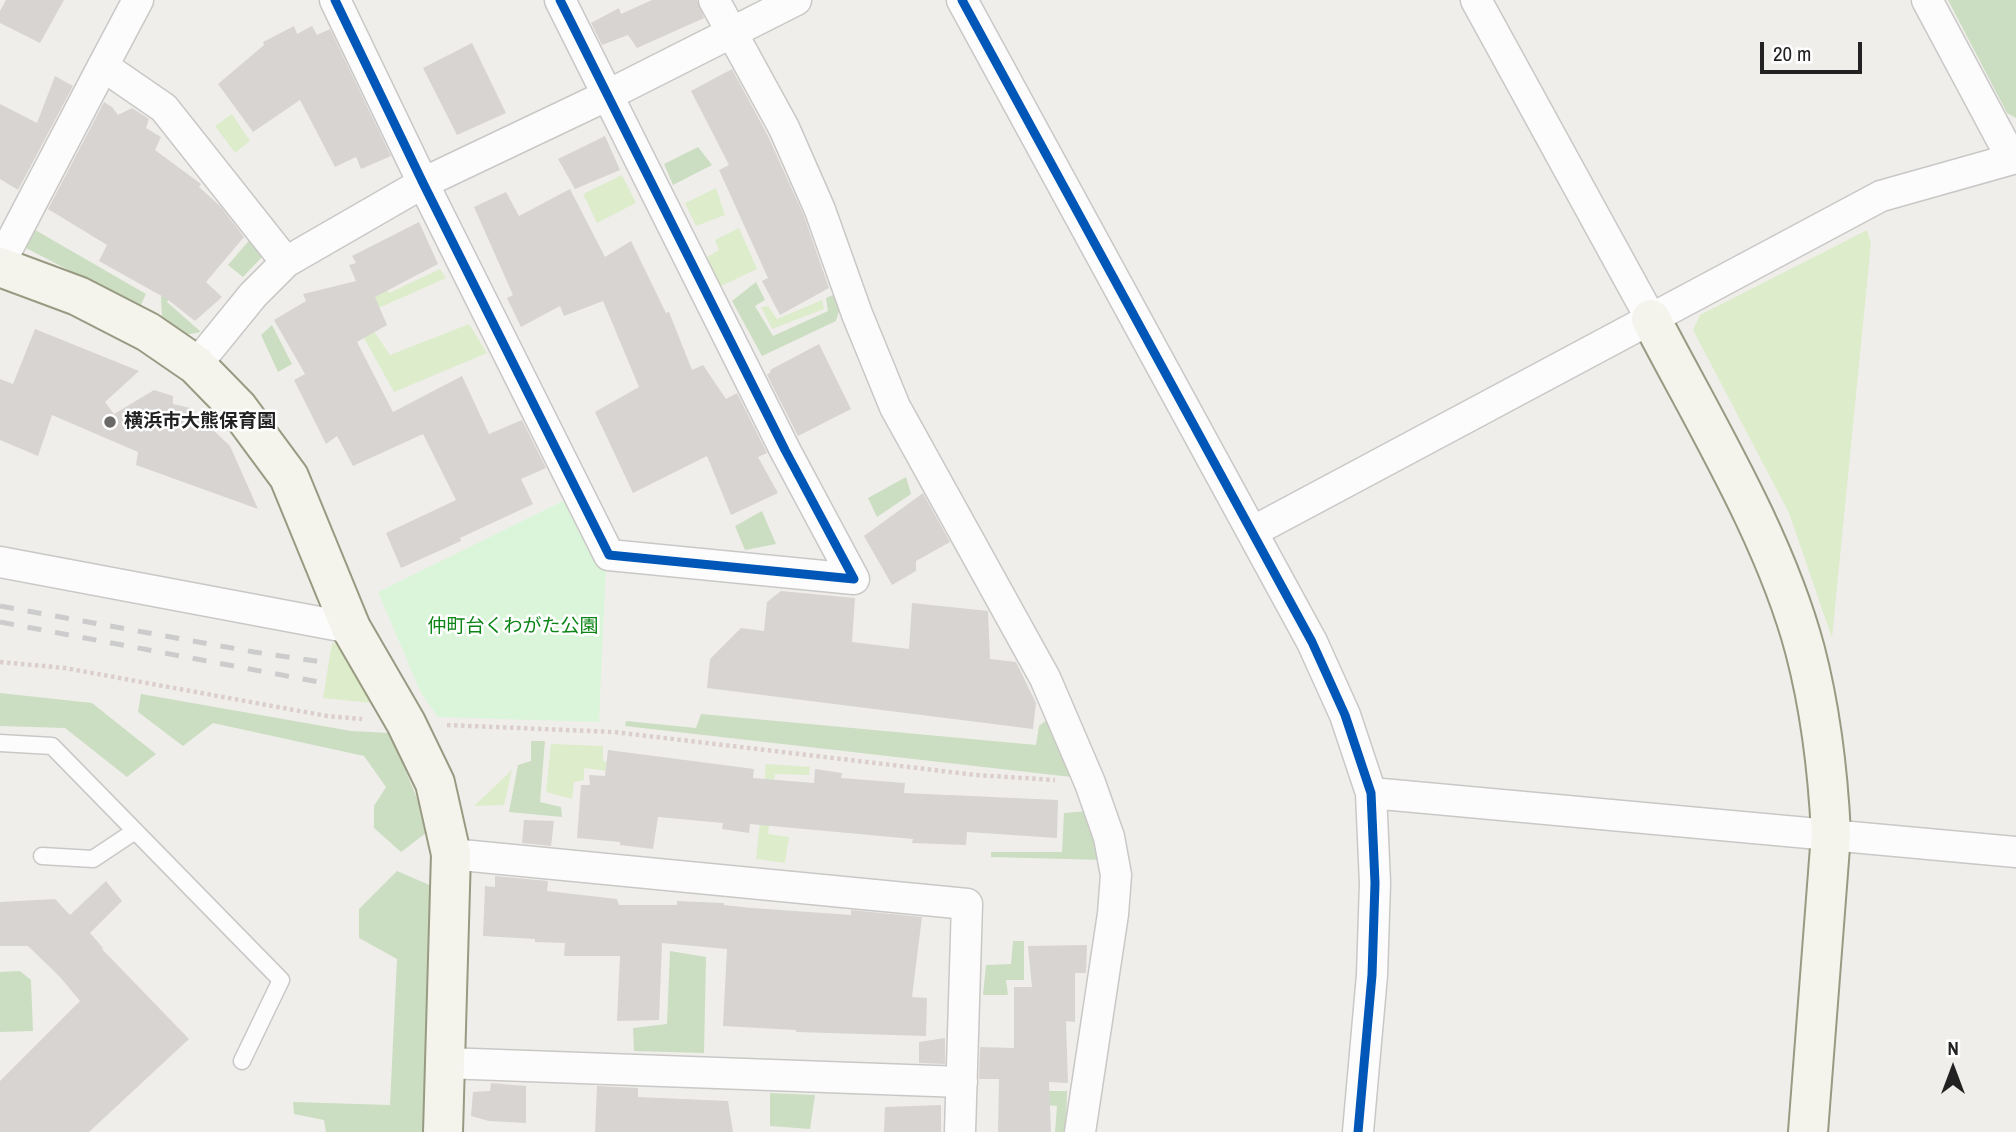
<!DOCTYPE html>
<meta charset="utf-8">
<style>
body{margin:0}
#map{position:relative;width:2016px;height:1132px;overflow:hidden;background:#f0eeeb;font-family:"Archivo Narrow",sans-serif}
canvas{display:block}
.north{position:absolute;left:1918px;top:1034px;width:70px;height:70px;-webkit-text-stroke:5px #fff;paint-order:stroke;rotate:0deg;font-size:19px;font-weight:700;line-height:28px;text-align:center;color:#222}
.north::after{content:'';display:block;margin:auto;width:24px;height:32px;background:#222;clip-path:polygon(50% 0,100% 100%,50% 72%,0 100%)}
.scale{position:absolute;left:1760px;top:42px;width:102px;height:32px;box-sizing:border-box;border:4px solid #222;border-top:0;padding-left:9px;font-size:21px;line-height:24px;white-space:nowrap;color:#222;-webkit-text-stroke:5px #fff;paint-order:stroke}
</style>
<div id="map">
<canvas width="2016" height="1132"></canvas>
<div class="north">N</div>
<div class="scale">20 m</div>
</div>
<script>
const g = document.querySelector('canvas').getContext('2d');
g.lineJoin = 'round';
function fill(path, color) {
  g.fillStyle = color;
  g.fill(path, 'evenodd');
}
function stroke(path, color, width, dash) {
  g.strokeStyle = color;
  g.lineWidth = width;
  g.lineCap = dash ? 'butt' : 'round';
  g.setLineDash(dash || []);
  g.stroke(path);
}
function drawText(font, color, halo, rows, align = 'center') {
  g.font = font + ' "Archivo Narrow","Noto Sans JP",sans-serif';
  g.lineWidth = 5;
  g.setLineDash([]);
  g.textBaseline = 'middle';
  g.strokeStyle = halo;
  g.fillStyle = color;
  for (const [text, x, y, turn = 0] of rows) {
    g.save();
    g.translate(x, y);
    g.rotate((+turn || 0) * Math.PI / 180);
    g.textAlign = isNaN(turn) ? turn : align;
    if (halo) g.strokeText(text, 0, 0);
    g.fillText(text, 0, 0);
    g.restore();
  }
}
const grass = new Path2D(`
 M232,114L250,141L235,153L215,126Z
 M622,175L636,203L597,223L583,194Z
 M716,188L725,215L696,226L685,203Z
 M739,228L757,269L719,287L707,257L719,250L715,240Z
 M1867,230L1871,243L1832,638L1789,513L1693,330L1700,315Z
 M440,269L446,278L363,315L390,355L469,324L487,353L394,392L344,302L386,287L389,293Z
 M822,300L824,309L772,329L761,307L768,306L777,319Z
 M332,643L348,647L372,703L323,698Z
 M551,744L603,746V761L621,764L619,772L584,768V780L574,782L572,799L546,792Z
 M766,764L810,767L809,775L775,774L768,834L789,837L785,863L756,859Z
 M512,770L504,805L474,806Z`);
const forest = new Path2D(`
 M1948,0H2016V118L2007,113Z
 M698,147L712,165L673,185L664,164Z
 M30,227L146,294L140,307L22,246Z
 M252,237L263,256L243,277L228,265Z
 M186,258L196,265L167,302L201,332L184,335L171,328L162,316L161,297Z
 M756,282L765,300L755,306L773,336L828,311L826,298L833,295L840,307L836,321L762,356L732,301Z
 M272,325L292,364L278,372L261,335Z
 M906,477L911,494L877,517L868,498Z
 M762,511L776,544L745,550L735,526Z
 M0,693L92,703L156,754L127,777L65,728L0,726Z
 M141,694L351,731L390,733L430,830L401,852L374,828V806L386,787L364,756L213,723L183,746L138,712Z
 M701,714L1036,745L1039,726L1049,718L1069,756L1071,777L625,726L626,721L696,728Z
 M531,741H545L540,802L561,807L562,817L509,812L518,765L531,761Z
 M1087,811L1102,860L991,857V852H1062L1064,813Z
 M397,871L434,887L426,1132H326L324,1120L294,1114L293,1102L390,1105L397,959L359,938V909Z
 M1013,941H1024V980H1006L1008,995H983L986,965L1011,964Z
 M670,951L706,957L704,1053L634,1051L633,1028L667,1024Z
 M20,971L31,980L33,1031L0,1032V972Z
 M1008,1091H1067L1066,1132H1055L1057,1106L1009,1103Z
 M770,1093L815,1095L810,1129L770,1126Z`);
const park = new Path2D(`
 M567,499L606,564L599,722L438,717L421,693L378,592Z`);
const building = new Path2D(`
 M6,0H64L40,43L0,23V11Z
 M652,0H697L704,18L637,48L628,35L602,45L591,23L619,8L621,14Z
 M294,26L297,34L312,26L317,35L330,29L391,156L361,169L356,157L335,167L300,100L253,132L218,84L264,45L263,42Z
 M472,43L506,113L457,135L423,68Z
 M732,69L768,136L804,216L829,288L780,315L762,281L768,278L719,170L729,165L691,91Z
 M55,76L73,86L18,190L0,179V104L37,123Z
 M104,102L112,107L118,115L132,108L149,119L146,128L161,137L155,150L201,184L199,187L220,206L244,237L206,282L222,297L195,321L167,299L99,261L107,245L48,209Z
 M605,136L620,170L575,189L558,159Z
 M570,189L605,257L631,241L666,313L669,312L692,370L703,365L726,399L737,393L767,453L758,457L778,493L731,515L707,456L633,493L595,412L639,387L603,301L564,316L560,306L521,327L507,298L513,295L474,207L506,192L519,216Z
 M419,222L438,264L375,297L387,325L357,342L393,412L462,376L489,434L522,420L546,468L521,479L533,504L460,538L461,541L401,568L386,533L456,500L423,434L353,466L337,436L326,444L294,380L305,374L274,320L306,301L303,294L356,281L349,265L356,263L352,256Z
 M35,329L139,371L105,402L114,414L154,390L173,396V404L190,408L230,446L258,509L136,465L138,452L52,415L38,456L0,440V379L13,384Z
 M819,344L851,409L798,436L767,375L771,372L770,370Z
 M923,493L950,542L916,561V571L892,585L864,536Z
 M781,591L855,598L852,642L909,649L912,603L988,611L990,659L1016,662L1036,703L1033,729L707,688L710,659L741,628L764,631L767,602Z
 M608,750L754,769L753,778L814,783L815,769L842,773L841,778L905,783L904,793L1058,800L1057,838L967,832L966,845L912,843L913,839L750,824L749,833L722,829L723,823L658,817L653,849L620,845V842L577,838L581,785H590L589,775L605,776Z
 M524,820L554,821L551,846L522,843Z
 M495,876L548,881L547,891L617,899L619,905H677V901L724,903V905L752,908L851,915V910L922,917L912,997L927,998L926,1036L796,1032V1030L723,1026L727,949L662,943L659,1020L617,1021L620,956H564L565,943L535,942V939L483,936L485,886L495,887Z
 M106,881L122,901L90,933L103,948L102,949L189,1039L89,1132H0V1081L80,1001L60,977L28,946H0V902L55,899L70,915Z
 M1087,945L1086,973H1075V1022L1066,1021L1068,1083L1049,1082L1051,1132H998L999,1079H979L980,1047L1014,1048V987H1032L1028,946Z
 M945,1038V1064L919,1063V1042Z
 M491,1083L526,1086V1123L489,1121L471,1116L473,1092L490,1091Z
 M597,1086L638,1088V1097L728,1101L733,1132H595Z
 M941,1105V1132H884L885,1107Z`);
const path = new Path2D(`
 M0,662L65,668L327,716L362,719
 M447,725L614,732L976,775L1055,780`);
const lane = new Path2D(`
 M0,743L52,746L281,980L242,1061
 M42,856L93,859L135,831`);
const street = new Path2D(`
 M138,0L103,66L164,108L286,262
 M335,0L423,183L609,555L854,579L785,450L560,0
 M714,0L784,128L820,210L857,314L895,407L1045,678L1090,783L1109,837L1116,875L1113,914L1080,1132
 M962,0L1312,642L1345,715L1371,793L1375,883L1372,975L1358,1132
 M1476,0L1651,319
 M1927,0L2012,159
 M0,263L103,66
 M196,365L253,295L286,262L423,183L608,95L796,0
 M1252,532L1881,196L2016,158
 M0,562L351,628
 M1371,793L2016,852
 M451,854L967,904L960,1132
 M445,1063L962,1082`);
const secondary = new Path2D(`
 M0,267L78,296L148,332L196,365L238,408L289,477L351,628L406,723L435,783L451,854L443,1132
 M1651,319C1705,423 1775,537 1805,650C1821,711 1828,772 1831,834L1808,1132`);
const rail = new Path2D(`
 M0,606L254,652L329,663
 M0,622L324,683`);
const cycleway = new Path2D(`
 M335,0L423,183L609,555L854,579L785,450L560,0
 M962,0L1312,642L1345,715L1371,793L1375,883L1372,975L1358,1132`);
const markers = [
 [110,422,7,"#6a6968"]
];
const poiNames = [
 ["横浜市大熊保育園",124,422]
];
const parkNames = [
 ["仲町台くわがた公園",513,627]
];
fill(grass, '#ddeccb');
fill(forest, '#cbdec1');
fill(park, '#daf5da');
fill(building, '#d7d4d2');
stroke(lane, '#c9c8c7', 19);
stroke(street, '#c9c8c7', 33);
stroke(secondary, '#999a82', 42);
stroke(path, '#dccecd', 4.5, [3.5, 3.5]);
stroke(lane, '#fdfcfc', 16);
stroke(street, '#fdfcfc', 30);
stroke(secondary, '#f4f4ed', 38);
stroke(rail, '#ccc', 5, [14, 14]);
stroke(cycleway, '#0057b8', 9);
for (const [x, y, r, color] of markers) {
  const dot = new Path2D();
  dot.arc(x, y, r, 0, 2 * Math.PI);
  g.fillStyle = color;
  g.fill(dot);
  stroke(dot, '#fff', 2.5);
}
drawText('bold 19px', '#222', '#fff', poiNames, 'left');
drawText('19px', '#0c8416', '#fff', parkNames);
</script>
